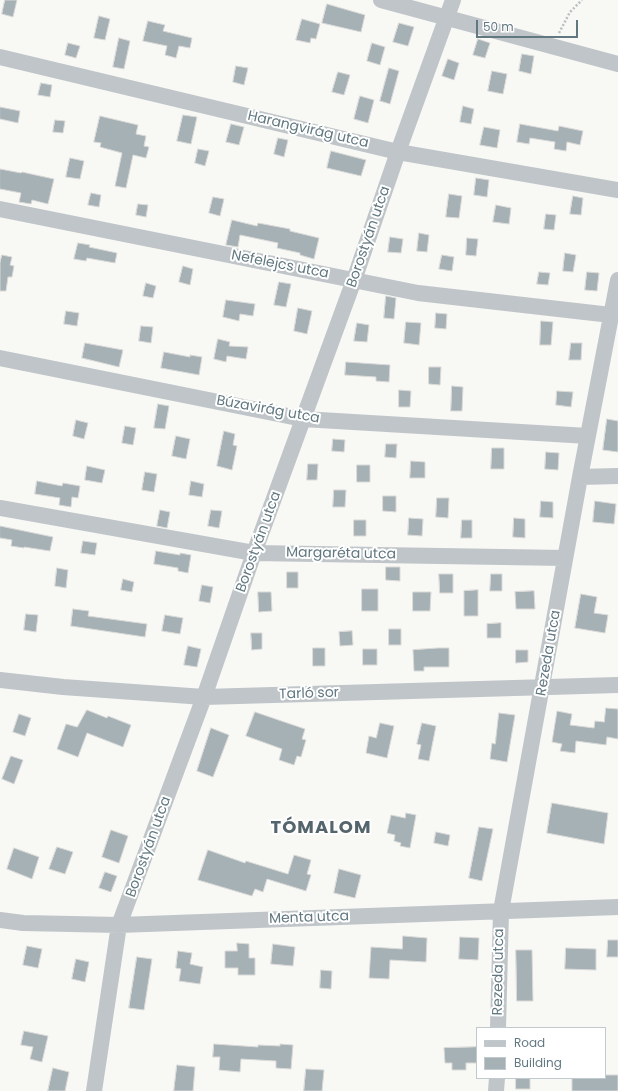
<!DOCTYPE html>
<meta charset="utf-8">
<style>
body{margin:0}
#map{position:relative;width:618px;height:1091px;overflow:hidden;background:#f8f8f5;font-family:Poppins,sans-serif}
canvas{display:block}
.legend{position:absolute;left:476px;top:1027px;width:130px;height:52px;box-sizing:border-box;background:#fff;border:1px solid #c0c9cd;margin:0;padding:5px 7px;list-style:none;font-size:12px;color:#627881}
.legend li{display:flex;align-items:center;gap:8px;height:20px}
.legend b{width:20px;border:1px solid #c0c9cd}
.scale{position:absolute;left:476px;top:20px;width:102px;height:18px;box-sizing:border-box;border:2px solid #627881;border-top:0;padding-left:5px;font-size:12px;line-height:14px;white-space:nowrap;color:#627881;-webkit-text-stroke:3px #fff;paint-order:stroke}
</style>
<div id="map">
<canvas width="618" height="1091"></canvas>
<ul class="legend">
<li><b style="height:5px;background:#bfc5c8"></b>Road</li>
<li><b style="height:11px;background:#a5b1b5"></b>Building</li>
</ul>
<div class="scale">50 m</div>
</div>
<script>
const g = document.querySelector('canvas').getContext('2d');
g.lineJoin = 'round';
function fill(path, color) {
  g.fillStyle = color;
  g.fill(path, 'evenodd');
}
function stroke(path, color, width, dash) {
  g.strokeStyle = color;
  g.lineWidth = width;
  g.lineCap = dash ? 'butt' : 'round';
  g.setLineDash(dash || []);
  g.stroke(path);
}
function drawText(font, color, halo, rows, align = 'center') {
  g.font = font + ' Poppins,sans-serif';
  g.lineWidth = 4;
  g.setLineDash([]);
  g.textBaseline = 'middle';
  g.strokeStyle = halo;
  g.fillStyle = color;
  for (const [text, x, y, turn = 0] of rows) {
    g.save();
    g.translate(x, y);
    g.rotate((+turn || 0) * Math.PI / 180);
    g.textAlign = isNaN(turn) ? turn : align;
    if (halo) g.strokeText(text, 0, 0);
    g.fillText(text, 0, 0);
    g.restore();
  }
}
const building = new Path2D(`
 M5,0H17L13,17L2,14Z
 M327,4L365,15L361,32L322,23Z
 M99,16L110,19L105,40L94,38Z
 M302,19L320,24L316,39L311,38L310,43L296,40Z
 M148,21L165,25L163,31L192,38L190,48L179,46L176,58L165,55L167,46L143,41Z
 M399,23L414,27L408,46L393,42Z
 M119,38L130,41L124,69L113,67Z
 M478,39L490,43L485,58L473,55Z
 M68,43L80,46L76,58L65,55Z
 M372,43L385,47L380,65L367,61Z
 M522,54L534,56L531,74L519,71Z
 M448,59L459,63L454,80L442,76Z
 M236,66L248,68L244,85L233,82Z
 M389,68L399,71L390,104L380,101Z
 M492,71L507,74L503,94L488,91Z
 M338,72L350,75L344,95L332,92Z
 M41,83L52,85L50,97L38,95Z
 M360,96L374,100L368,123L354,119Z
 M463,106L474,109L471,124L460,122Z
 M0,107L20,111L18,123L0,119Z
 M183,115L197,117L191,144L177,141Z
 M100,116L138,125L136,134L146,136L144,146L149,147L146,158L133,155L126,188L115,186L122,153L100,147L101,143L94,142Z
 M55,120L65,121L63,133L53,132Z
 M231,124L244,127L239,145L226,142Z
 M520,124L558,131L559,126L583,131L580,145L567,142L566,151L554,149L555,142L530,138L529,144L517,142Z
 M484,127L500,130L497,148L480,145Z
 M278,138L288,140L284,157L274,154Z
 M198,149L209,151L205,166L195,163Z
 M331,151L366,160L361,176L327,168Z
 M70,158L84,161L80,179L66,177Z
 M0,169L21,173L22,172L54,179L48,204L32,200L31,204L19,202L21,193L0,189Z
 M476,178L489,180L487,197L474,195Z
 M91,193L101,195L99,207L88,205Z
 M449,194L462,196L459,218L446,217Z
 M573,196L583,198L581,215L570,214Z
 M213,197L224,199L220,216L209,213Z
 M138,204L148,205L146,217L136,215Z
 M496,205L511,208L509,224L493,222Z
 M546,214L556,215L554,230L544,229Z
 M232,220L257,226L258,223L290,229V231L319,238L314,259L300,255V253L277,248L278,243L240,235L238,247L226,245Z
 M419,233L429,235L427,252L417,251Z
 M390,237L403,239L401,253L388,252Z
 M467,238L478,239L476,256L466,255Z
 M78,243L90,245L89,247L117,253L115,263L87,258L86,261L74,259Z
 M565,253L576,255L573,272L563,271Z
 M2,255L12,257L10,265L14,266L12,277H8L6,291H0V263Z
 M442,255L454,257L452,271L439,269Z
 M183,266L193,269L190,285L179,282Z
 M539,272L550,273L548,285L537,284Z
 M587,272L599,273L597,291L585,290Z
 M279,282L291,284L286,307L274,305Z
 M146,283L156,286L153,298L143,296Z
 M386,296L396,298L394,319L384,318Z
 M226,300L255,304L253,316L240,314L239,321L223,317Z
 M298,308L312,311L307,334L294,331Z
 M66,311L79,313L77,326L64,324Z
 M436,313L447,314L446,329L435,328Z
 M541,321L553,322L551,345H540Z
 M406,322L421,323L419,345L404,343Z
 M357,323L369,325L367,342L354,341Z
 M141,326L153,327L151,343L139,341Z
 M218,339L230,342L229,346L248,347L246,359L227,356L226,362L214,359Z
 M85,343L123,350L119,367L82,358Z
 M571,343H582L581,360H569Z
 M164,352L190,357V355L202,357L199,375L161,368Z
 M346,362L390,365L389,382L376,381V377L345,375Z
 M429,367H441L440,385L429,384Z
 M452,386L463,387L462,411H451Z
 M399,390L411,391L410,407H399Z
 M557,391L573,392L571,407L556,405Z
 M158,404L169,406L165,429L154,428Z
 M607,419L618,421V452L603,450Z
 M76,420L88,423L84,439L73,436Z
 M125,426L136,428L133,445L122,443Z
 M224,431L235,434L233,445L237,446L232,470L217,466Z
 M176,436L190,439L186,459L172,456Z
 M333,439L345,440L344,452L332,451Z
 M386,444H397L396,458L385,457Z
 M492,448H504V469H491Z
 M546,452L559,453L558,470L545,469Z
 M411,461L425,462V478H410Z
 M308,464H318L317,480H307Z
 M357,465H370V482H357Z
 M87,466L105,470L102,483L85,480Z
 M145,472L157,474L154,492L142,490Z
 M37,481L62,486L63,483L80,486L78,498L72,497L71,507L59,505L60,498L35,494Z
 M191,481L204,484L202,497L189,495Z
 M334,490H346L345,507H333Z
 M383,496H396V512L383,511Z
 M437,498H449L448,518L436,517Z
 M541,501L553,502V518L540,517Z
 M595,501L616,504L614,524L593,522Z
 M160,510L170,512L167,528L157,526Z
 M211,510L222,511L219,528L208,526Z
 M409,518L423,519L422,536L408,535Z
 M514,518L525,519V538L513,537Z
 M354,520H366V536H354Z
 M462,520H472V538H461Z
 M0,526L53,537L50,551L24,547V548L11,546L12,540L0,538Z
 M83,541L97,543L95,555L81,553Z
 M156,551L180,555V553L191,555L188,573L178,571V568L154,564Z
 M386,567H400V581L386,580Z
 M57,568L68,570L66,588L55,586Z
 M287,572H298V588H287Z
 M439,574H453V593H440Z
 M491,574H502V591H490Z
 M123,579L134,582L132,592L121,590Z
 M202,585L213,587L210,603L199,601Z
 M362,589H378V611H362Z
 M478,590V616H464V591Z
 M534,591L535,609H516L515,592Z
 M258,592H271L272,611L259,612Z
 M413,592H431L430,611H413Z
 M581,594L597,597L594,613L608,615L605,633L575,628Z
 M73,609L89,611L88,616L147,624L145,637L71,626Z
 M26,614L38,615L36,632L24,630Z
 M165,615L183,618L180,634L162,631Z
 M501,623V638H487V624Z
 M389,629H401V645H389Z
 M352,631L353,645L340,646L339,632Z
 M251,633H262V649L252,650Z
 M188,646L201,649L197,667L184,665Z
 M313,648H325V666H313Z
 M438,648H449V667H424V671H414L413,650Z
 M363,649H377V665H363Z
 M516,650H528V662L516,663Z
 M606,708L618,709V739L607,737L606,745L576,741L575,753L560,751L562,744L552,742L557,711L572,714L570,725L594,728L595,721L604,722Z
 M87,710L107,718L108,716L131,725L123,747L87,733L78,757L57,749L66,724L77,727Z
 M255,712L305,729L302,739L306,740L301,757L297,756L294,765L279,760L282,749L246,736Z
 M499,713L515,715L507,762L490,759L492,743L495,744Z
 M19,714L31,718L25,736L13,732Z
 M380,723L394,726L387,758L366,753L369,736L376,738Z
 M422,723L436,726L429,761L418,759L421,745L417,744Z
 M211,728L229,735L213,777L197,771Z
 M11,756L23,760L14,784L2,779Z
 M552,803L608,813L604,844L547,833Z
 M406,813L416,815L410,848L400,846L401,843L394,841L395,835L387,833L391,815L405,818Z
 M479,827L493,829L482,881L469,878Z
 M111,830L128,836L119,863L102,857Z
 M436,832L450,835L448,846L434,843Z
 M57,847L73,852L65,874L49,869Z
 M14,848L39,857L32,879L7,869Z
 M208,850L245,863L246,861L288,874L294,855L311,860L307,874L311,875L306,891L267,879L263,892L255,889L252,896L198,880Z
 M339,869L361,875L355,898L334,893Z
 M105,872L117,876L111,892L99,888Z
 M403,936L427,938L426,962L390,960L389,979L369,978L371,947L402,949Z
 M460,937L479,938L478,960L459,959Z
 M608,940H618V957H607Z
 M237,943L249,944V958H255V975H238V968H225V951H237Z
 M273,944L295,947L293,966L271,964Z
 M27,946L42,949L38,968L23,965Z
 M566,948L596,949V970L565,969Z
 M516,950H532L533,1001H517Z
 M178,951L192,953L190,964L203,967L200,984L179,981L181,969L176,968Z
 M137,957L152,959L144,1010L129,1008Z
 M76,959L89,962L85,982L72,979Z
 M321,970L332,971L331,989L320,988Z
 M24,1031L48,1036L42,1062L30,1059L33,1047L21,1045Z
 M214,1044L258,1047V1045L280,1046V1044L293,1045L291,1069L276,1068V1061L241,1059L240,1072L219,1070L220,1057H213Z
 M477,1047V1063H466V1070H452V1063H445L444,1048Z
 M177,1065L195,1067L193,1091H174Z
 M53,1068L69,1072L65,1091H48Z
 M306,1069L324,1070L322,1091H304Z
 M605,1075H618V1091H572V1078H605Z
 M516,1078H530V1089H516Z`);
const path = new Path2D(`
 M559,33L570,12L582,0`);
const minor = new Path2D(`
 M381,0L618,64
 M0,57L398,152L618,190
 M0,209L418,293L611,315
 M0,358L303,419L588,436
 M580,477L618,476
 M0,508L254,553L565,558
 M0,680L63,687L204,697L618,685
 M0,920L23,923L119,925L618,907
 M498,1028L501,911L580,477L618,280
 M94,1091L119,925L204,697L254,553L354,280L398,152L453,0
 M496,1091L497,1078`);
const streetNames = [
 ["Harangvirág utca",308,130,13],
 ["Borostyán utca",369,237,-71],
 ["Nefelejcs utca",280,265,11],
 ["Búzavirág utca",268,410,10],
 ["Borostyán utca",259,542,-70],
 ["Margaréta utca",341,554,1],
 ["Rezeda utca",549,653,-80],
 ["Tarló sor",309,694,-2],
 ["Borostyán utca",149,847,-70],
 ["Menta utca",309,918,-2],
 ["Rezeda utca",499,972,-89]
];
const districtNames = [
 ["TÓMALOM",321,828]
];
fill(building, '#a5b1b5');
stroke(building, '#dad9d8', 1);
stroke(path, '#b9bec0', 2.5, [2, 2]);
stroke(minor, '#bfc5c8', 16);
drawText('14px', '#627881', '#fff', streetNames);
g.letterSpacing = '1px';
drawText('bold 18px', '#55656c', '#fff', districtNames);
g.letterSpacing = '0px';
</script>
